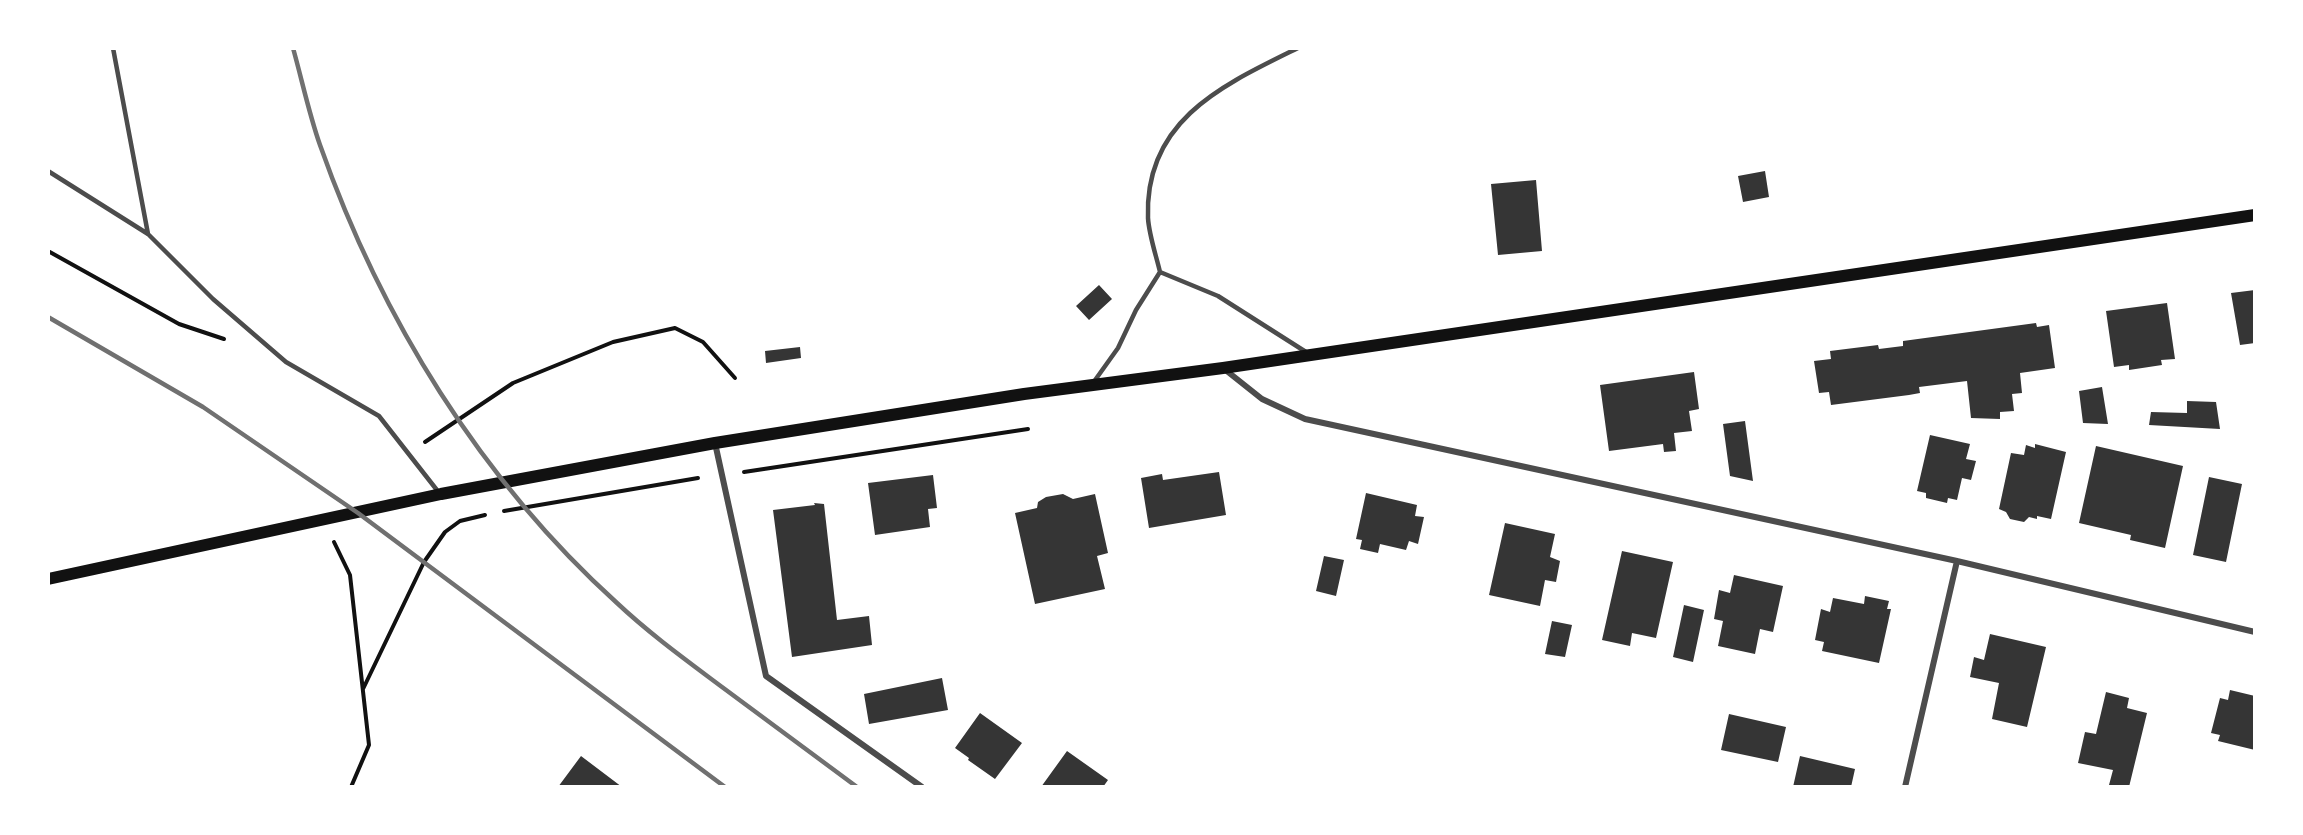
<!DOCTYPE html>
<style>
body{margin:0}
#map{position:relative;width:2303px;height:835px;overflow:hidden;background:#fff;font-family:"Exo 2",sans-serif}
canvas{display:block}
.frame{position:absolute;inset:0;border:50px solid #fff;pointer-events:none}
</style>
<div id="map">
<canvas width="2303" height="835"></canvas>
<div class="frame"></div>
</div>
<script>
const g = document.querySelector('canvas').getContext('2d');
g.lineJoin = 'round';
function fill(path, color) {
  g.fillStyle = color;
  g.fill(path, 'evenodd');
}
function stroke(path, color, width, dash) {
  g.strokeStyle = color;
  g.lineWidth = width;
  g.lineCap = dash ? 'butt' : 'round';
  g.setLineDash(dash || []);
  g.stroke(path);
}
const building = new Path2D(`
 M1765,171L1769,197L1743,202L1738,176Z
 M1536,180L1542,251L1498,255L1491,184Z
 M1099,285L1112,299L1089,320L1076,306Z
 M2255,290V343L2240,345L2231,293Z
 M2167,303L2175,359L2161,360L2162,365L2129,370V365L2114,367L2106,311Z
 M2036,323L2037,327L2049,325L2055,368L2020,373L2022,393L2012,394L2014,411L2000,412V419L1971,418L1967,381L1919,387L1920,393L1909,395L1831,405L1829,392L1819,393L1814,361L1831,359L1830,351L1878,345L1879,349L1903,346V341Z
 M800,347L801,358L766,363L765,351Z
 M1694,372L1699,409L1689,411L1692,431L1674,433L1676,451L1664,452L1663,444L1609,451L1600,385Z
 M2102,387L2108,424L2083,423L2079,391Z
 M2187,401L2216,402L2220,429L2149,425L2151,412L2187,413Z
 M1745,421L1753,481L1730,476L1723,424Z
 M1930,435L1970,444L1966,459L1976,461L1971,480L1962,478L1957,500L1948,498L1947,503L1926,498V493L1917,491Z
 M2035,444L2066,452L2051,519L2037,516V519L2029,517L2024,522L2010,519L2006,512L1999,509L2011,453L2024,455L2026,445L2035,448Z
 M2096,446L2183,466L2165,548L2130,540L2131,535L2079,523Z
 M1219,472L1226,515L1149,528L1141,478L1162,474L1163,480Z
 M933,475L937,508L928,509L930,527L875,535L868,483Z
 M2209,477L2242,484L2226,562L2193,555Z
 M1366,493L1417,505L1415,516L1424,517L1418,544L1409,541L1406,550L1380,544L1378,553L1360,549L1362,540L1356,539Z
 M1063,494L1073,499L1095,494L1108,553L1097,556L1105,589L1035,604L1015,513L1037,508L1038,502L1046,497Z
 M814,503L824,504L837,620L869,616L872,645L792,657L773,510L815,505Z
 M1505,523L1555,534L1550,557L1560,561L1556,582L1545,580L1540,606L1489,595Z
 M1622,551L1673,562L1656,638L1632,633L1630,646L1602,640Z
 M1324,556L1344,560L1336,596L1316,591Z
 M1734,575L1783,586L1773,632L1760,629L1755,654L1718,646L1723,621L1714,619L1719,590L1730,593Z
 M1865,596L1889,601L1887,609H1891L1879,663L1822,651L1824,642L1815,640L1821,609L1830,612L1833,598L1864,604Z
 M1684,605L1704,610L1693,662L1673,657Z
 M1552,621L1572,625L1565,657L1545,654Z
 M1990,634L2046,647L2027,727L1992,719L1999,683L1970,677L1974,657L1984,660Z
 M942,678L948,710L869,724L864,694Z
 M2230,690L2255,696V750L2218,741L2220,735L2211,733L2220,698L2228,700Z
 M2106,692L2129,698L2127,708L2147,713L2129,787L2109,785L2113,770L2078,763L2085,732L2096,734Z
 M980,713L1022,743L995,779L968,760L969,758L955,748Z
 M1729,714L1786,727L1778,762L1721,750Z
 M1067,751L1108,780L1103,787H1041Z
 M581,756L622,787H558Z
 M1800,756L1855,769L1851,787H1793Z`);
const path = new Path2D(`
 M48,251L179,324L224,339
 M425,442L513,383L613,342L675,328L703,342L735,378
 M744,472L1028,429
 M504,511L698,478
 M334,542L350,575L369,745L351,787
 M363,689L424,562L445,532L460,521L485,515`);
const service = new Path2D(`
 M113,48L148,234
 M48,171L148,234L213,299L286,362L379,416L440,494
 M1160,272C1156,255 1149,235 1148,218C1144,120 1223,85 1298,48
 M1093,383L1118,348L1136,310L1160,272L1218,296L1306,352`);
const minor = new Path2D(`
 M1223,368L1262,399L1305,419L1957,561L2255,632
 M715,443L766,676L922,787
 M1905,787L1957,561`);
const secondary = new Path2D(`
 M48,579L441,494L715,443L1024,394L1223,368L2255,215`);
const rail = new Path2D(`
 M293,48C302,80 309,114 320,145C381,318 481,480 617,603C650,634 686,660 722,687C767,720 812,754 857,787
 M48,317L203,407L358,513L725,787`);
fill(building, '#353535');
stroke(path, '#111', 4);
stroke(service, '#4c4c4c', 4.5);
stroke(minor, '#4c4c4c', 6);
stroke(secondary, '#111', 12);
stroke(rail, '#707070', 4.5);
</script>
